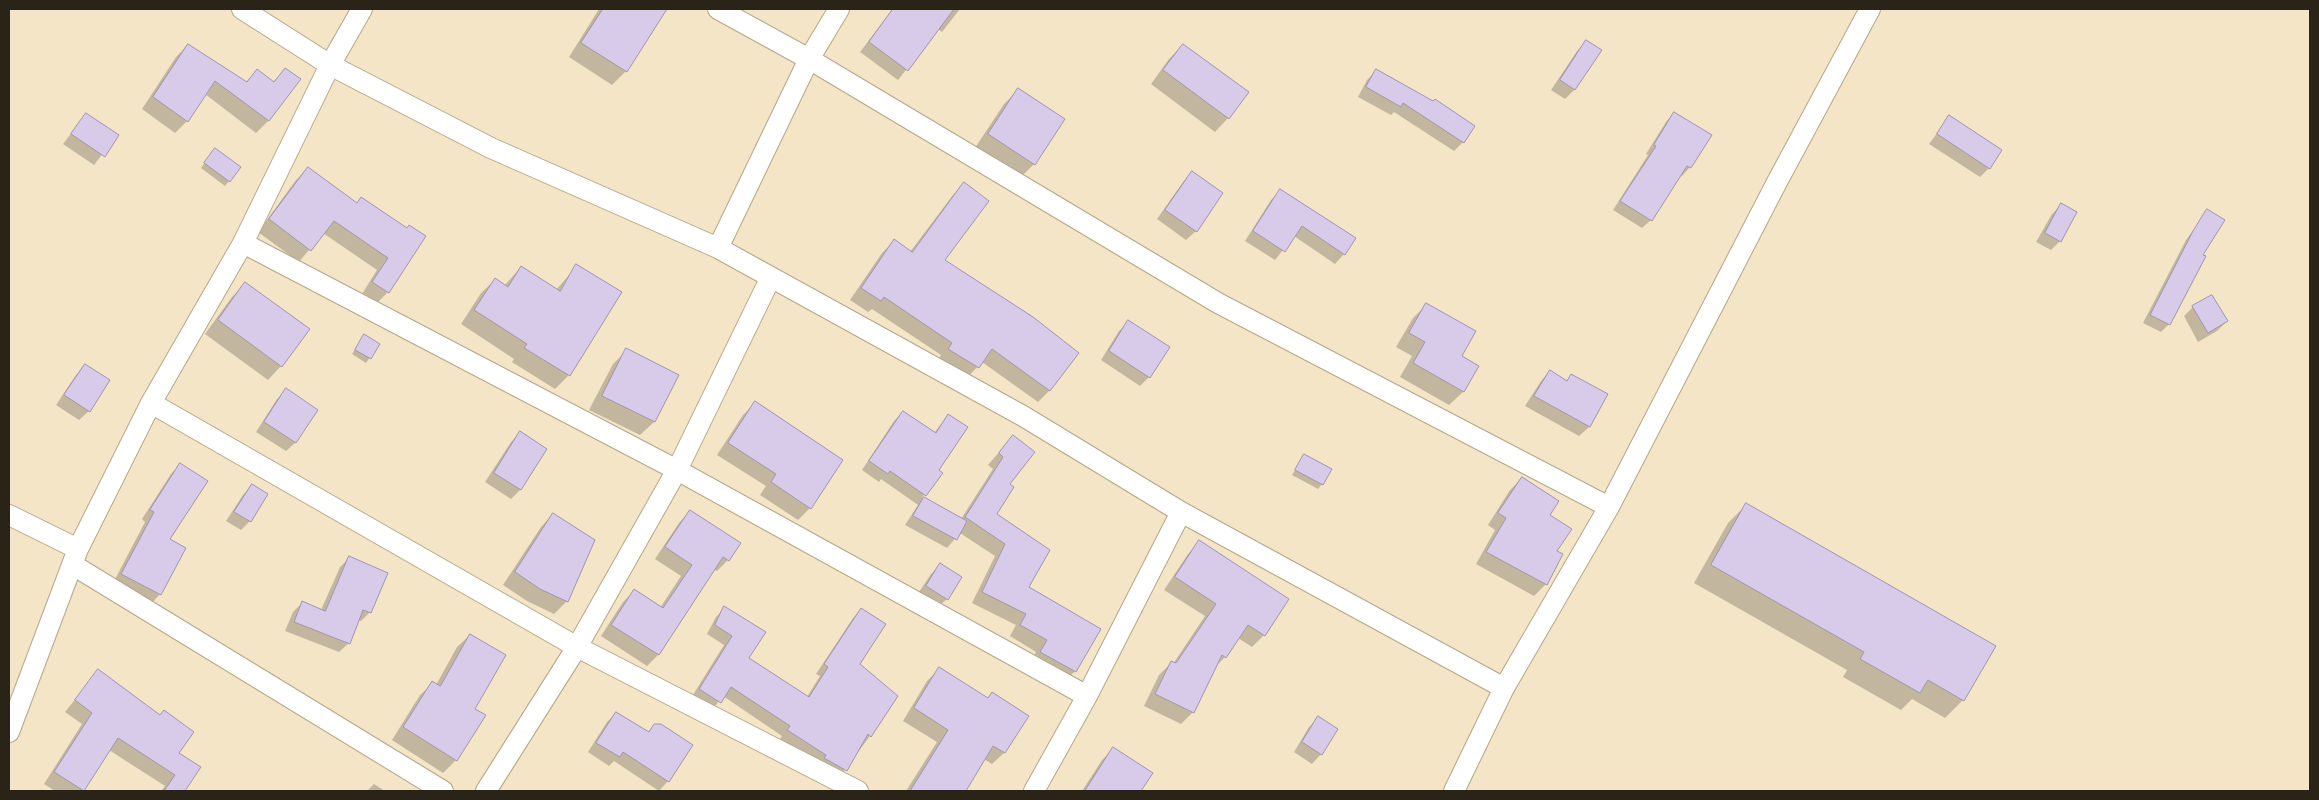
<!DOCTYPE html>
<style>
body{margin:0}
#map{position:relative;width:2319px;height:800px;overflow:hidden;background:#f3e5c6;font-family:Mulish,sans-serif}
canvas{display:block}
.frame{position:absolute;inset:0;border:10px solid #292318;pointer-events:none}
</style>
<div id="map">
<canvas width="2319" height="800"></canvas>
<div class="frame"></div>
</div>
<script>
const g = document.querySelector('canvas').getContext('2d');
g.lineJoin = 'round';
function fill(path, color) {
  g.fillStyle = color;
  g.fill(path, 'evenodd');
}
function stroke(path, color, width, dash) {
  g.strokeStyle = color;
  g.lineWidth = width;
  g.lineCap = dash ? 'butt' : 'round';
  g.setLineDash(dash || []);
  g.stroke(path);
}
const shadow = new Path2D(`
 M599,9L665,10L626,71L612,85L569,57Z
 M893,9H960L942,32L938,29L898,80L860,52Z
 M1586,42L1574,90L1565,99L1551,90L1577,51Z
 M188,45L245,83L257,71L272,83L286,69L299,79L268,121L256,133L205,94L187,121L175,133L142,109L176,57Z
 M1183,45L1228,118L1215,132L1151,84L1169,59Z
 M1376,71L1463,142L1454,151L1394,112L1391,115L1358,97L1367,80Z
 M1018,90L1034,164L1020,178L975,148L1004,104Z
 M1674,113L1690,167L1682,176L1680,175L1651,220L1642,228L1613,210L1648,155L1646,154L1666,122Z
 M86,114L117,135L94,165L63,144Z
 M1949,117L1989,168L1980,177L1929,144Z
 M211,154L229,181L225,186L201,168Z
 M308,168L356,204L361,198L407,229L388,292L377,303L362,294L377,270L323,233L299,262L258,232L296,180Z
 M1192,173L1196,231L1186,240L1157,219L1183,182Z
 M964,184L944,260L1077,353L1049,391L1038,402L982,362L966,379L937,361L941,355L872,309L868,312L850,300L882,253L894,241L910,252L953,195Z
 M1281,191L1344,254L1335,264L1294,236L1275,260L1245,241L1271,200Z
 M2061,205L2060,241L2051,250L2036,242L2052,214Z
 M2208,210L2201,255L2169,324L2161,332L2143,323L2186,240Z
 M577,266L569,375L555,389L512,362L514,359L461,324L481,293L495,280L504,286L521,267L556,290Z
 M245,284L281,366L268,380L205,334L232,297Z
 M1427,304L1460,356L1478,366L1463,392L1449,405L1400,377L1412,356L1396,347L1413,318Z
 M2193,307L2227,321L2217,331L2198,342L2184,316Z
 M1129,322L1149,377L1140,386L1101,360L1119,331Z
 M364,336L379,344L366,363L352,354Z
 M627,350L654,422L640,435L589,410L613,364Z
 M85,365L89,411L79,420L56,405L76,375Z
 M1550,371L1566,381L1571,375L1606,395L1589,427L1579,436L1525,406L1541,381Z
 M286,390L296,442L286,451L256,432L277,399Z
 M755,403L810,508L798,520L760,495L766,486L717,455L743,415Z
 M903,412L934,433L948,415L937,470L922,498L961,519L993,469L988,465L1013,436L1008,485L995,514L1027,588L1099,629L1074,672L1063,683L1030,663L1036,652L1010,636L1016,625L972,603L995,556L960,533L947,548L905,525L918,505L881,479L879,482L862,470L894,421Z
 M520,433L546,449L520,490L511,499L485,482L511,442Z
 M1304,455L1322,484L1318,489L1292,475Z
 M180,465L160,594L151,604L113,583L145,522L142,519L171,474Z
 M1522,478L1549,515L1556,551L1562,555L1546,584L1534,596L1476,564L1495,530L1488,525L1510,490Z
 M252,485L250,521L241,530L226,521L243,495Z
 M1746,505L1963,700L1945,718L1912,699L1901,710L1843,677L1847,670L1694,583L1728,523Z
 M690,511L728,560L717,571L713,569L658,655L647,666L601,636L623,602L634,591L660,608L681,576L655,559L679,523Z
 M553,514L567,601L554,614L527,601L503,585L541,527Z
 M1200,542L1288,599L1264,635L1252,647L1238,638L1225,657L1214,668L1193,712L1181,724L1144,706L1159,675L1171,663L1173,664L1205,616L1164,590L1188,554Z
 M349,558L370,612L361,621L358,620L349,643L339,652L285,631L293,612L302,603L321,610L340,567Z
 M940,565L947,599L937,608L917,595L931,574Z
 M725,608L748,658L807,697L820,676L816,674L853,618L861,609L858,665L870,736L838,779L780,739L782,736L723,696L711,711L691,698L724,645L707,634L716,617Z
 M470,635L474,709L484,716L456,760L443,773L392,740L420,695L433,683L436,685L457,647Z
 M939,669L987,699L992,694L1004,753L992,764L984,759L965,790L968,791H906L937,742L903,721L927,681Z
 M98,671L177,753L199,768L183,791H161L165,786L109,750L82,791H55L44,784L82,724L65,712Z
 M616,713L647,733L655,725L692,746L668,781L659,791L614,761L609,766L588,752L607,722Z
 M1319,718L1337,729L1321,754L1312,764L1294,752L1309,727Z
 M1113,749L1151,774L1140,791H1082L1102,760Z
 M374,784L385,791H367Z`);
const building = new Path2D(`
 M603,9H667L627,72L581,43Z
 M893,9H954L908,71L869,42Z
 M1586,40L1602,50L1575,90L1560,80Z
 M188,44L247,82L257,69L274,82L285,68L301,79L269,121L215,81L188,122L153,97Z
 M1183,44L1249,92L1229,119L1163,70Z
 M1376,69L1433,101L1435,99L1475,126L1464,143L1403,103L1401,107L1366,87Z
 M1018,88L1065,119L1035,165L988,134Z
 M1674,112L1712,135L1691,168L1687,166L1652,221L1620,201L1656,146L1654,145Z
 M86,113L119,135L105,157L71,134Z
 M1949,115L2002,150L1990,169L1937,134Z
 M215,148L241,167L230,182L204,163Z
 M308,167L357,203L361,197L407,228L409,225L426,236L389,293L372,282L388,258L334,221L311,251L269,219Z
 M1192,171L1223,193L1197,232L1165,210Z
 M964,182L989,201L945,260L1033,317L1079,353L1050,391L992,349L979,368L948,349L952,343L884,297L881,301L861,288L894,239L912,252Z
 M1280,189L1356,238L1345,255L1302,226L1285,252L1253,231Z
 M2061,203L2077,212L2061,242L2045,233Z
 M2207,209L2225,220L2203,255L2206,256L2170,325L2150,315L2193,231Z
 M576,264L622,292L570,376L524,348L527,344L474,310L495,278L508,287L521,266L560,291Z
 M245,282L310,329L282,367L218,320Z
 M2212,295L2228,321L2208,333L2192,306Z
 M1426,303L1476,331L1462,356L1479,366L1464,392L1413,363L1425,342L1409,333Z
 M1128,320L1170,347L1150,378L1109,351Z
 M364,334L380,344L371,359L355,350Z
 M626,348L679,375L655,422L602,396Z
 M85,364L110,380L90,412L64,395Z
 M1550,370L1567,381L1571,374L1608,394L1590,427L1534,396Z
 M286,388L318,410L296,443L264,422Z
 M755,401L843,460L811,509L771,482L776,474L728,443Z
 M903,411L936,433L948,414L968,427L939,470L943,473L926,496L890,471L888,474L869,461Z
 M520,431L547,449L521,490L494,473Z
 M1013,435L1035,452L1010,484L1014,487L997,514L1050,550L1029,587L1101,629L1076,672L1040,652L1047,640L1020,625L1026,614L982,592L1005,544L965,517L1003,457L999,453Z
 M1304,454L1332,469L1323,485L1295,470Z
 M180,463L208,481L170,539L186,548L161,595L121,574L154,512L150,510Z
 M1522,477L1559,501L1550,515L1572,529L1557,551L1563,554L1547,585L1486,552L1506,518L1498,513Z
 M252,484L268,494L251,522L234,512Z
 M924,497L967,521L957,540L913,516Z
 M1746,503L1996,646L1964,701L1928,680L1920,693L1860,659L1864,652L1711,565Z
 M690,510L741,543L729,561L723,557L659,655L611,625L634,589L663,608L692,565L665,547Z
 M553,513L595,540L568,602L540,589L515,572Z
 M1199,540L1289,599L1265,636L1248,625L1226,658L1222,655L1194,713L1155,694L1171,661L1176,663L1216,604L1175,577Z
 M349,556L388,573L371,613L363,610L350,644L294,622L302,601L325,611Z
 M940,563L962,577L948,600L926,586Z
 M724,606L766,632L749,658L809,697L828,667L824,664L861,608L886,624L860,664L898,696L871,737L868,734L847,771L824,758L826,755L787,730L790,726L731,687L721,703L699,689L732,636L715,625Z
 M470,634L506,655L475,709L486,715L457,761L403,727L432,681L440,686Z
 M939,667L988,698L992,692L1029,716L1005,753L993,746L966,791H910L948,730L914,708Z
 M98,669L160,715L164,710L194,732L179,753L201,767L185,791H164L175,775L118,738L84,791L54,772L92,713L75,700Z
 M616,712L649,732L654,724H661L693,745L669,782L623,752L620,757L596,743Z
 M1318,716L1338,729L1322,755L1302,742Z
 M1113,747L1153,773L1141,791H1085Z`);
const minor = new Path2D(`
 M242,9L330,65L491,148L718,248L1023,416L1181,512L1504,688
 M718,9L809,59L1218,303L1609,507
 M243,243L677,470L1087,696
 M718,248L809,59L839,9
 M151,403L577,647L858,791
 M9,515L78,549
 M73,565L443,791
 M9,732L78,549L151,403L243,243L330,65L362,9
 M486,791L577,647L677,470L771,277
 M1034,791L1087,696L1181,512
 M1454,791L1504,688L1609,507L1777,182L1870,9`);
fill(shadow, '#0003');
fill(building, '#d8cbe9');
stroke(building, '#9f94b0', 1);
stroke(minor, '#b4a789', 22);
stroke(minor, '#fff', 20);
</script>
